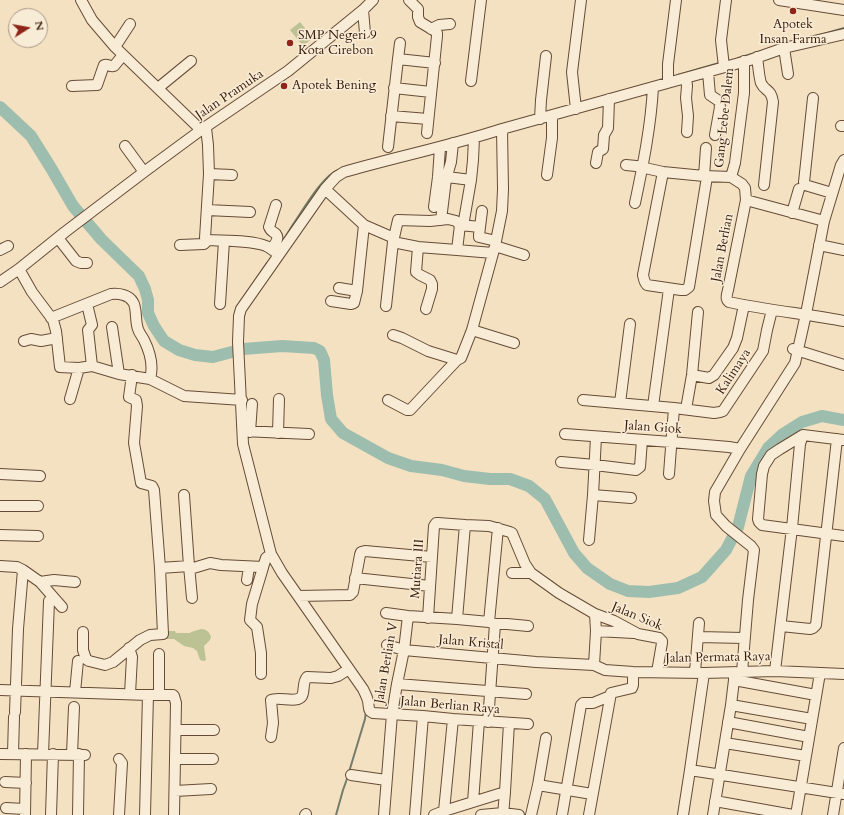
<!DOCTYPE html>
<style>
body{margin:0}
#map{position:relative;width:844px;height:815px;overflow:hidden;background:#f4e1c2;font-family:Cardo,serif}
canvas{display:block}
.north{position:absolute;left:8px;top:8px;width:40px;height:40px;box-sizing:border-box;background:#f8ecd7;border:1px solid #ab9884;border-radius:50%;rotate:79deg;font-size:11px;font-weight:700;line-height:16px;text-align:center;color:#371a08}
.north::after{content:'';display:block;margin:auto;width:14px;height:18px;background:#8f2418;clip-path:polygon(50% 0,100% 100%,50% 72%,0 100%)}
</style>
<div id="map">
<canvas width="844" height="815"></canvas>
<div class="north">N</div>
</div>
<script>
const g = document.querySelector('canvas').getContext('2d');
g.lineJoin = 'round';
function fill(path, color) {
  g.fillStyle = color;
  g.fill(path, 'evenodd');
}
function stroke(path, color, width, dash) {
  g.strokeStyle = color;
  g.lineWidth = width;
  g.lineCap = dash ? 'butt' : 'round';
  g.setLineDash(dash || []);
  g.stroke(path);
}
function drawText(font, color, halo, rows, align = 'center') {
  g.font = font + ' Cardo,serif';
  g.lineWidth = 3;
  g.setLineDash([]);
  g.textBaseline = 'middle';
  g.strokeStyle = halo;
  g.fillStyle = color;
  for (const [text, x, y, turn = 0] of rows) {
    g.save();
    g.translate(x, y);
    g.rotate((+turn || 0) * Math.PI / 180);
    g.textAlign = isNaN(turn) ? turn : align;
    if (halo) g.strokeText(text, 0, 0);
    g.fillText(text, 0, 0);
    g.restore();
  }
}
const green = new Path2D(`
 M300,22L313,38L303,46L290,30Z
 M201,629C206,629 210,632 211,637L210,640L204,646L206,660L204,661L200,660L197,651L193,648L184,646L174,639H166V631H175L176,633H190L191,632Z`);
const stream = new Path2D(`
 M820,35L844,28
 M738,58L762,51
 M678,75L719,63
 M280,245C284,239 288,233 292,226C302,212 322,176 338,170
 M239,304L267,263
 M349,772L365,719L366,711
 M336,815L343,790L348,776`);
const river = new Path2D(`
 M0,107L31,136L51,168L73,206L101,239L139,276L145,289L148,300V313L154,326L164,341L179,350L195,355L213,357L243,349L282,346L314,348L320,351L324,360L327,395L331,419L343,433L388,458L411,466L442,470L464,476L490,479H510L529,486L545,499L574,553L587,568L610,584L628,591L649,592L678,588L702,577L726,550L738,527L751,476L768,448L783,434L802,422L822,416L844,420`);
const minor = new Path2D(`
 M81,0L92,20L115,47L201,130
 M409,0L418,9V17L420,22L435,31L437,33V36L427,133
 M779,0L844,10
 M363,10L365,33
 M431,29L439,25L450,24
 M115,47L130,24
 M784,48L788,74
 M757,57C758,64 759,77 761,83C765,92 771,88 773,102L764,185
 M398,59L400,43
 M724,67L721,40L726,0
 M708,72L710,95L719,101L720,107L715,135
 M686,78L687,86L686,98L688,116L687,132
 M471,81L481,0
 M668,82V64L676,0
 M72,86L97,85L104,65C108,64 110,67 114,66L123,55
 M158,88L191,61
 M394,88L431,92
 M813,98L804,182L805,185L832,193
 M576,109L572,72L581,0
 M391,116L428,119
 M540,119L541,100L546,56
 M841,126H844
 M206,128L208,145L209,174L205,238L208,240C224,241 252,240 266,246C270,248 275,252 279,254
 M125,146L144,172
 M388,147L398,59L435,63
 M596,163L598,152L603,149L604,135L608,128L609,99
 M626,165L636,166L663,172L704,176L731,177L742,184L745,188L746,200L728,290C727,294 725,299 729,302C767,310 806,314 844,321
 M663,172L643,275C644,279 644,282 647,285L681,290H685L689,287L707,177
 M209,174L232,175
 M547,175L552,138V116
 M704,176L706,148
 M447,177L471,180
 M731,177L735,163L744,93V61
 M325,189L364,225L394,238
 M746,200L824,221
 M635,203C643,165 651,126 653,87
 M434,207L438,177L440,147
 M207,210L250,212
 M482,211L479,235V237L496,241
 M792,213L799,189
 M441,220L446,179L451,162L453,143
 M463,226L471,180L473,160L474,138
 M58,238L76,261L81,263H87
 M393,242L418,247L457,250L460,225L480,227
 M180,245L204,244L206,242L207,239
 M819,245L844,250
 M495,246L524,255
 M418,247L416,272L420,275L430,280L432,284V289L426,309
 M271,249C274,245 280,239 276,234C273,231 271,232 269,227L276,205
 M0,250L8,246
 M457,250L493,253
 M19,269L32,292L53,320L56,331L60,367L79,368L92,366L119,374L150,379L184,396L242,400
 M0,282L19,269L65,232L144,172L201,130L288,71L363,10L373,0
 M339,288L357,291
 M331,301L351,304L354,303L357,291L364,225
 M87,304L92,325L88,330L92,366
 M220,304L224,241
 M386,306L393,242L398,220L430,221L448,219L456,221L460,225
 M51,318L111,294C119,293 129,295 133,302C137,307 135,322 138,329C139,333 142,336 144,340C150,352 154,365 150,379
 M112,327L119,374
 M472,330L514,343
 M393,335L402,338L428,351L457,360L461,358L472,330L495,246L502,211L503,189L502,129
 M24,341L31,339L41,341L57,338
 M793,349L844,365
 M132,375L129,397L131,398L136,400L137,406L134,443L141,483L152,486L154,490L160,568
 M692,375L709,378L714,375L733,348L737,338L744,305
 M70,399L79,368
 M388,400L407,410H410L457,360
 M583,400L674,408
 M620,403L630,324
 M653,406L669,289
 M686,409L692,375L698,312
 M243,431L309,434
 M250,432L252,404
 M278,433L279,399
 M565,434L671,442L729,447L740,449
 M844,440L803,435L780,449L771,455L764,466L762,474L758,519L759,522L762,525L844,536
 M561,462L595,465L636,470L640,467L642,440
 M0,474L40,476
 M669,474L674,408L714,413L720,412L723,411L763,351L767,330L772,310
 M593,495L631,498
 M0,506H38
 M0,535L38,536
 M589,540L593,495L596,437
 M0,566L17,567L23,570L18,629L15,712
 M189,566L192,598
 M190,569L210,563L221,565L263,567
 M23,570L40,582L62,607
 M512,573H531
 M355,578L430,586
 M247,580L249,567
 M40,582L54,580L75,582
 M298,596L350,595L353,592L360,555L361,552L365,551L432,557
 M386,613L408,616L457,619L489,622L495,624H507L528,626
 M428,618L434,526L436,523H438L465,525L489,526L510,532L512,533L525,564L531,573L559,593L595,614L614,621L638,634L659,638L662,641V643L657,672
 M457,619L465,525
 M489,622L498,528
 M781,626L810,629L813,628L816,625L837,439
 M596,631L634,633
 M83,632V650L86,659L89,661L105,665L113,662L140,640L150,635L163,634L160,568L189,566L184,495
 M698,637L744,638
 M387,645L404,650L536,662L594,665L605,670L633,672L704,673L775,671L844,674
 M129,648L132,657L130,694
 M594,665L596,631L595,614
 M775,671L792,528L800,444L803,435
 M695,672L699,623
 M742,672L748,600L754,550L751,546L726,526L716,515L714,501L715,492L740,449L795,363L806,314L824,221L841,165L844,160
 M261,674V653L257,627L250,620L252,604L262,571L264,564L266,558L271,554
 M734,680L816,695
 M397,684L526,694
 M0,690L148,695H173L174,696L176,703L174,815
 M75,692L78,661
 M159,695V654
 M731,705L812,719
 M488,722L495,624
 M728,722L809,737
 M528,724L453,719L423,716L373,713L370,711C368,708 369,705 368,701C367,697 365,693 363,689L282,573L271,554L243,444L238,342L239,316L241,309L325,189L336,177L344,172C396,157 450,146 502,129L750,60L784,48L844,34
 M176,730H214
 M271,737L273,723L271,700C279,696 297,704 302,696C305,690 302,683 307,677L331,678L338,676L349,669
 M725,743L806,756
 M0,754L85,755
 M13,754L14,717
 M43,754L49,601
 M72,754L74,707
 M175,759H213
 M690,770L844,794
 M351,775L386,780
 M5,782L26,783
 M538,785L592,794
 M175,791L211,789
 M715,801L793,815
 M473,802L479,721
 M6,808L25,809
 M444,811L453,719
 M25,815L26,754
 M51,815L53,754
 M78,815L79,754
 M119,815L122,763L119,759
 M145,815L148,695
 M305,815L306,814
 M384,815L392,714L397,684L404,650L408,616
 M415,815L423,716
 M434,815L444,811L505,792
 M481,815L503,813L519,815
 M503,815L505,792L509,723
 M531,815L538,785L546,738
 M562,815L581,705L583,703H593L610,696
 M589,815L611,693L632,688L633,685V672
 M683,815L690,770L704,673
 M713,815L731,705L734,680V672
 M796,815L820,673
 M833,815L844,748`);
const markers = [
 [793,11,4,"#8f2418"],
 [290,43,4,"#8f2418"],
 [284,86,4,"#8f2418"]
];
const poiNames = [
 ["Apotek",793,25,"center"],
 ["Insan Farma",793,40,"center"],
 ["SMP Negeri 9",298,36],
 ["Kota Cirebon",298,51],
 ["Apotek Bening",292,86]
];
const streetNames = [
 ["Jalan Pramuka",230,95,-34],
 ["Gang Lebe Dalem",725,118,-84],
 ["Jalan Berlian",723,248,-79],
 ["Kalimaya",734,372,-57],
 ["Jalan Giok",653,428,4],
 ["Mutiara III",418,569,-86],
 ["Jalan Siok",637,617,23],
 ["Jalan Kristal",471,643,5],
 ["Jalan Permata Raya",718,658,-1],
 ["Jalan Berlian V",387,663,-80],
 ["Jalan Berlian Raya",450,706,5]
];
fill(green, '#bcc293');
stroke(stream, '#747c6c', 2);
stroke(river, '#9dbeae', 12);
stroke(minor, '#664c36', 12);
stroke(minor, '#f8ecd7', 10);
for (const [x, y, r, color] of markers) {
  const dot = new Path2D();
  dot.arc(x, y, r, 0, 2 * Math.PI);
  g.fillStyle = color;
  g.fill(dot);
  stroke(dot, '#f8ecd7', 1.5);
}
drawText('13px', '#371a08', '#f8ecd7', poiNames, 'left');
drawText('13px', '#371a08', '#f8ecd7', streetNames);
</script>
